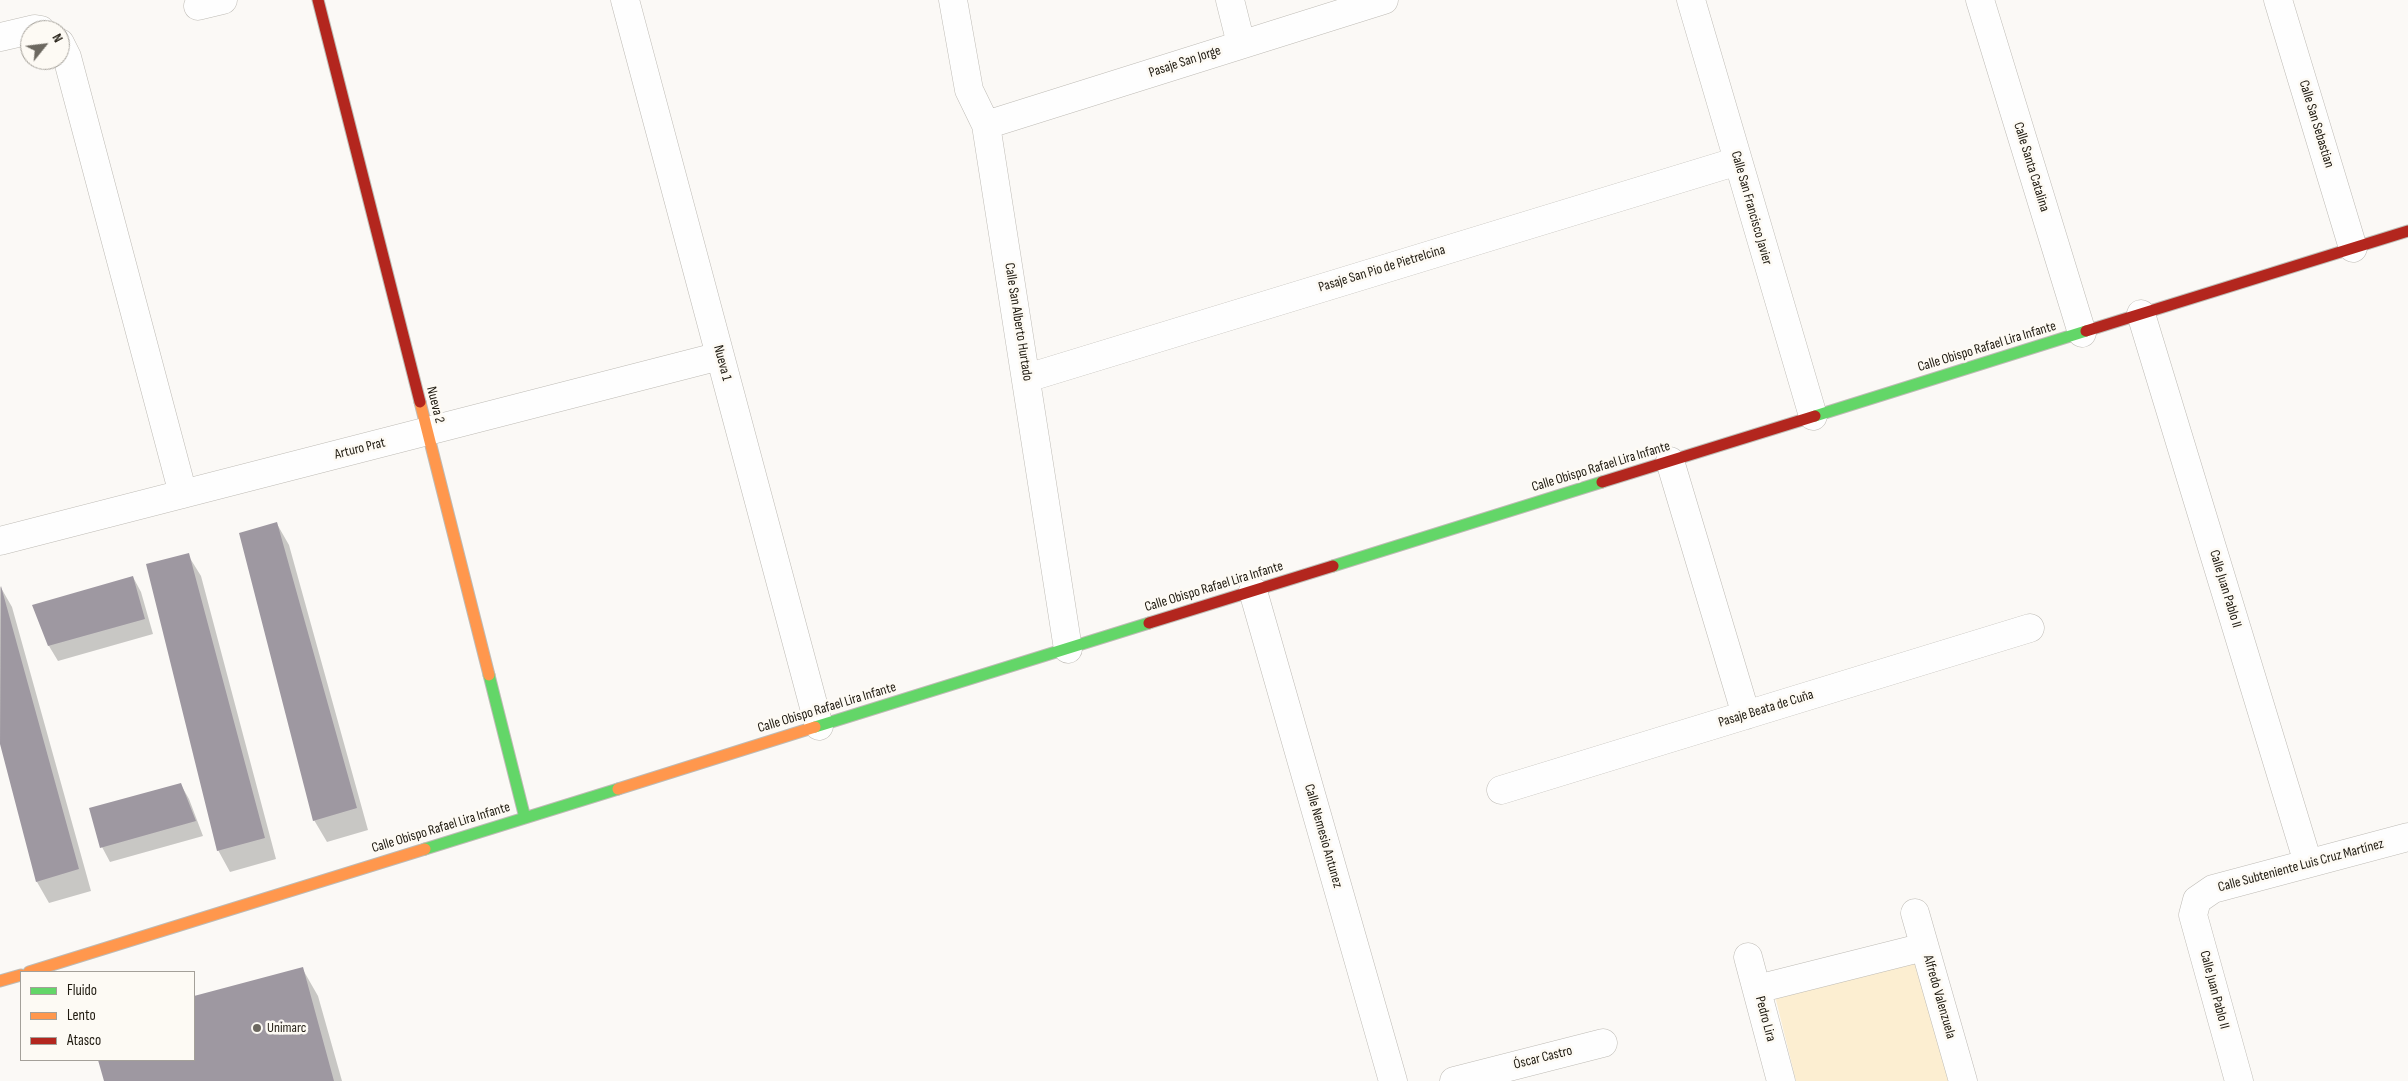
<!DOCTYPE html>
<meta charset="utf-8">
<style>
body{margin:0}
#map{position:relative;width:2408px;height:1081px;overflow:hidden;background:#fbf9f6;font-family:"Sofia Sans Condensed",sans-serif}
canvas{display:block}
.legend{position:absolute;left:20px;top:971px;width:175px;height:90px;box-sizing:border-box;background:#fdfaf4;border:1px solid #a4a099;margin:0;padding:6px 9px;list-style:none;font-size:15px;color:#1f1a10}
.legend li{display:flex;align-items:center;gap:10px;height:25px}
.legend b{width:25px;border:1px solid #a4a099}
.north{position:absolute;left:20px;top:20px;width:50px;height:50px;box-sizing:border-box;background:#fdfaf4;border:1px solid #a4a099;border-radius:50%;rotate:61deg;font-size:14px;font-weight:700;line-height:20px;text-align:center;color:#1f1a10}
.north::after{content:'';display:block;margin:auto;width:18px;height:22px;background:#6c6860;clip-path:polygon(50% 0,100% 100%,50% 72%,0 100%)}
</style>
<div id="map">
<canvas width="2408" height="1081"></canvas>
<ul class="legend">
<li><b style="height:6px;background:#63d668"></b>Fluido</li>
<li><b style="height:6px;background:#ff974d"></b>Lento</li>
<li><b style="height:6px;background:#b3261e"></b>Atasco</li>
</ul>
<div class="north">N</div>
</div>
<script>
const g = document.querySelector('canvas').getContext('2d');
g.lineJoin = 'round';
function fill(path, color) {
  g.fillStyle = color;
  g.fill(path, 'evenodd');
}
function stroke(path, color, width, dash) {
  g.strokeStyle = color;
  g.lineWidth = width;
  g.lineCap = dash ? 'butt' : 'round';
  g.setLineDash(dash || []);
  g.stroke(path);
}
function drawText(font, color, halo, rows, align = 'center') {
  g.font = font + ' "Sofia Sans Condensed",sans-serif';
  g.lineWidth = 5;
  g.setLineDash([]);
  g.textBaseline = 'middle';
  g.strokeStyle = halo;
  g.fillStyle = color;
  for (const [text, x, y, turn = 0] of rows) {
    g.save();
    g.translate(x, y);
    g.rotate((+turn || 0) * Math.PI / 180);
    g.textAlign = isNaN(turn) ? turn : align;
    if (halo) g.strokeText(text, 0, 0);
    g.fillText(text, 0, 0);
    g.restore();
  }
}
const green = new Path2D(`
 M1917,957L1953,1081H1796L1775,996Z`);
const shadow = new Path2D(`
 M277,524L289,545L368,830L327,842L314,820Z
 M188,555L201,576L276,859L230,872L218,850Z
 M133,577L141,592L153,634L58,661L49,646L34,606Z
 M0,586L12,607L91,891L49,903L37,882L0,739Z
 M181,785L189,799L203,836L110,862L102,847Z
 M302,968L318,996L342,1081H105L99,1060H194V998Z`);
const building = new Path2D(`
 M277,522L357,808L313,821L239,533Z
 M189,553L265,838L217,851L146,564Z
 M133,576L145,619L48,646L32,605Z
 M1,586L79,869L36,882L0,744Z
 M181,783L196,821L100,848L89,808Z
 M303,967L334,1081H104L98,1060H194V996Z`);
const street = new Path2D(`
 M625,0L819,726
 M953,0L969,90L986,125L1068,649
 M1230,0L1241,44
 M1691,0L1813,416
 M1980,0L2082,333
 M2278,0L2353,248
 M198,6L223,0
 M0,37L35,29L41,30
 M60,43L67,57L183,494
 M986,125L1384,0
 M2141,314L2308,863
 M1027,378L1738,161
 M1670,461L1746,715
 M0,541L720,356
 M1253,591L1393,1081
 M1501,790L2030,628
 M1915,913L1963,1081
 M1748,957L1781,1081
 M1757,989L1924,947
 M1454,1081L1603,1043
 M2239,1081L2193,915L2197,900L2213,889L2408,837`);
const fast = new Path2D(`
 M1815,416L2086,331
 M1333,566L1602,482
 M489,675L525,818
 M815,727L1149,623
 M425,849L618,789`);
const slow = new Path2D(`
 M420,402L489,675
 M618,789L815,727
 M29,972L425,849
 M0,981L21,975`);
const jam = new Path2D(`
 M318,0L420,402
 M2086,331L2408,231
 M1602,482L1815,416
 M1149,623L1333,566`);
const markers = [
 [257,1028,5,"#6c6860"]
];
const streetNames = [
 ["Pasaje San Jorge",1185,62,-18],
 ["Calle San Sebastian",2316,124,73],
 ["Calle Santa Catalina",2031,167,73],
 ["Calle San Francisco Javier",1751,208,74],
 ["Pasaje San Pio de Pietrelcina",1382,269,-17],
 ["Calle San Alberto Hurtado",1018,322,81],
 ["Calle Obispo Rafael Lira Infante",1987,347,-17],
 ["Nueva 1",722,363,75],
 ["Nueva 2",435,405,76],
 ["Arturo Prat",360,449,-14],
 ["Calle Obispo Rafael Lira Infante",1601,467,-17],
 ["Calle Obispo Rafael Lira Infante",1214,587,-17],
 ["Calle Juan Pablo II",2225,589,73],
 ["Calle Obispo Rafael Lira Infante",827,708,-17],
 ["Pasaje Beata de Cuña",1766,709,-17],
 ["Calle Obispo Rafael Lira Infante",441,828,-17],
 ["Calle Nemesio Antunez",1323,836,74],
 ["Calle Subteniente Luis Cruz Martínez",2301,866,-15],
 ["Calle Juan Pablo II",2214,990,75],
 ["Alfredo Valenzuela",1939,997,74],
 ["Pedro Lira",1765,1019,75],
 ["Óscar Castro",1543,1058,-14]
];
const poiNames = [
 ["Unimarc",267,1028]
];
fill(green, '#fceed1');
fill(shadow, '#0003');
fill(building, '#9e98a1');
stroke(street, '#bebbb5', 29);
stroke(fast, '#bebbb5', 13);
stroke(slow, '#bebbb5', 13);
stroke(jam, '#bebbb5', 13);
stroke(street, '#fefefe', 28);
stroke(fast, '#63d668', 11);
stroke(slow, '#ff974d', 11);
stroke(jam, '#b3261e', 11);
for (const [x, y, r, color] of markers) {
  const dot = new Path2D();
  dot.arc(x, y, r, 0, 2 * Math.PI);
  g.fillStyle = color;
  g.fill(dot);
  stroke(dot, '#fdfaf4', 2);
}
drawText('14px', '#1f1a10', '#fdfaf4', streetNames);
drawText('14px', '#1f1a10', '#fdfaf4', poiNames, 'left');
</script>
